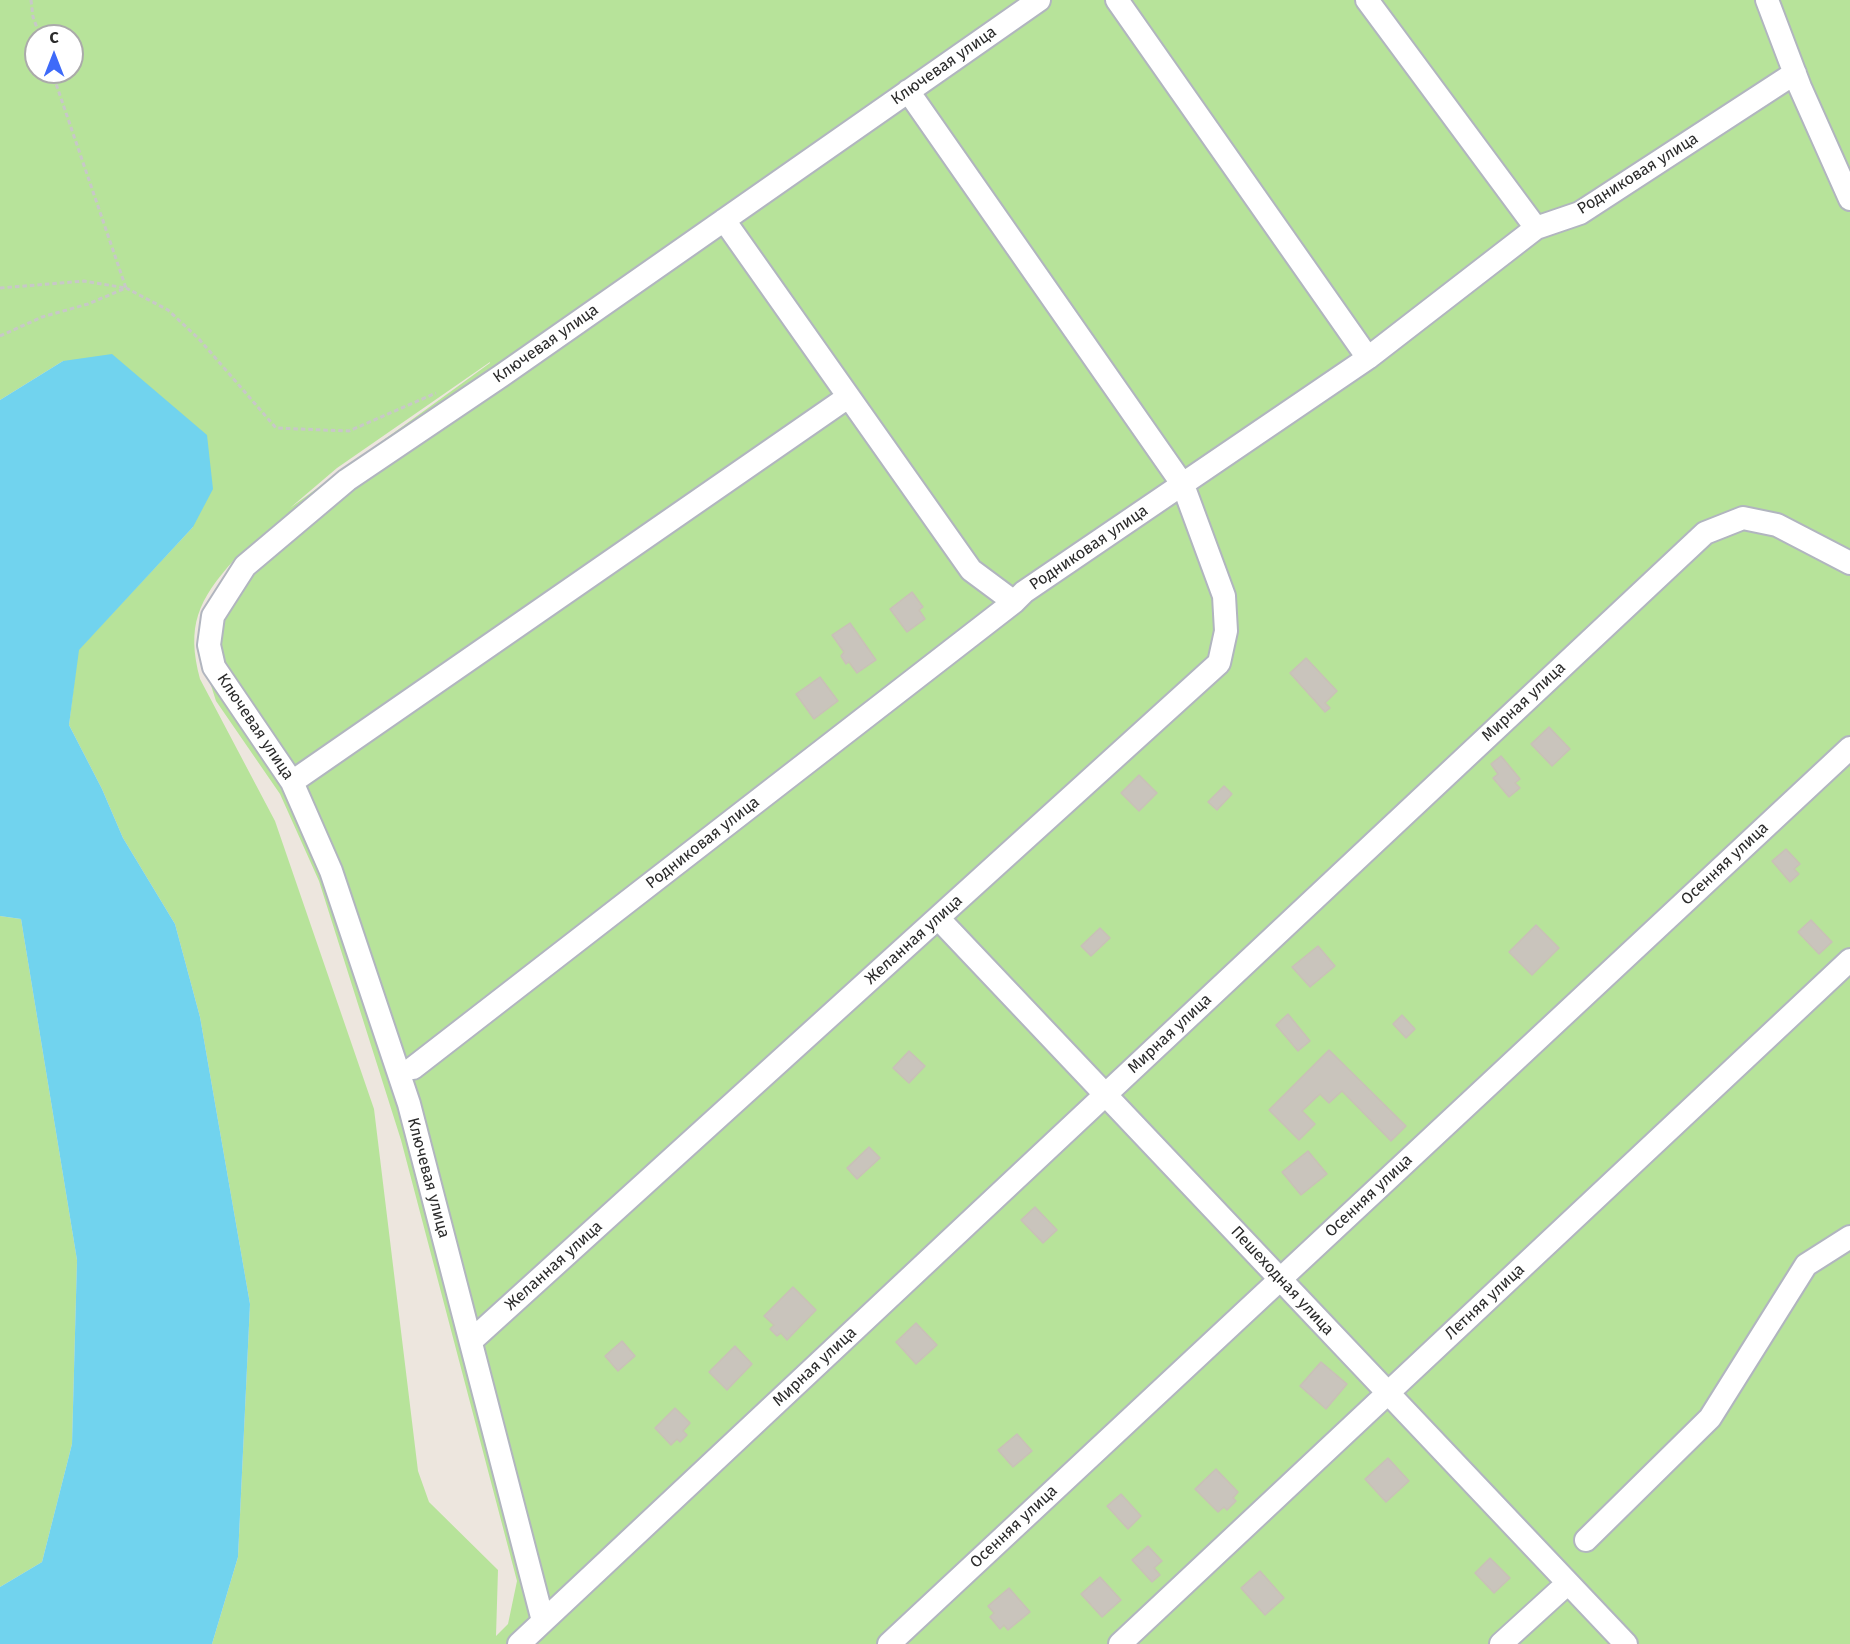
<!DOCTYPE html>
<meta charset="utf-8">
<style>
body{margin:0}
#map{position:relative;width:1850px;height:1644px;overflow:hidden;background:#ede6de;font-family:"Fira Sans",sans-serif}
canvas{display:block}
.north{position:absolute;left:24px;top:24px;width:60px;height:60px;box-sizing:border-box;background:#fff;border:2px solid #aaa;border-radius:50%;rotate:0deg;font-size:16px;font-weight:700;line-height:24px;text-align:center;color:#2b2b2b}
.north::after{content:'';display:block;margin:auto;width:21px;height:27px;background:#3e6af9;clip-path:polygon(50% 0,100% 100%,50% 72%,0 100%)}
</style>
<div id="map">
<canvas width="1850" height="1644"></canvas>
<div class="north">С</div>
</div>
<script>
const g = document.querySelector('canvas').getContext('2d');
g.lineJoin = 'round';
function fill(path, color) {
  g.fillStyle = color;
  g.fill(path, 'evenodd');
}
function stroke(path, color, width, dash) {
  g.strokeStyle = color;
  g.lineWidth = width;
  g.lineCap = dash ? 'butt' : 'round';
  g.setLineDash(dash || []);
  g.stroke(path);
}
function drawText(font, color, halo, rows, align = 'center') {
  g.font = font + ' "Fira Sans",sans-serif';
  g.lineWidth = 4.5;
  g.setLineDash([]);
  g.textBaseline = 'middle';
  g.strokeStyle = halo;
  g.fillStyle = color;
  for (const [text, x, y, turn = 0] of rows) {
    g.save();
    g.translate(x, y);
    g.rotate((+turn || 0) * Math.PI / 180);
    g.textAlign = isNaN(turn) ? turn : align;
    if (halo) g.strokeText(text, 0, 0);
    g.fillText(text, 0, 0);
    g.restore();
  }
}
const green = new Path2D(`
 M0,0H1850V1644H212L238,1557L250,1304L200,1017L175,924L123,838L102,789L69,725L78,650L193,527L63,361L0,400ZM36,36H72V72H36ZM490,362V363L290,508L337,468ZM234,560L206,607L199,648L216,701L280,794L319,881L401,1140L517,1581L508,1624L496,1636L498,1570L429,1502L418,1471L374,1109L275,821L200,679C186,626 198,600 234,560Z
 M0,916L21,919L77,1260L72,1444L42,1562L0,1587Z`);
const water = new Path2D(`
 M112,354L207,435L213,489L193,527L79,650L69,725L102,789L123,838L175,924L200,1017L250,1304L238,1557L212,1644H0V1587L42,1562L72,1444L77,1260L21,919L0,916V400L63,361Z`);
const building = new Path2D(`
 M912,592L923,607L919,610L925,619L907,632L890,609Z
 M850,623L876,660L857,673L849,662L846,664L841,656L844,652L832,635Z
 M1306,658L1337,691L1325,703L1330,708L1325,712L1290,673Z
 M820,677L838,701L814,719L796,694Z
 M1549,727L1570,749L1552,766L1531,744Z
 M1501,756L1520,779L1515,783L1520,788L1509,797L1493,778L1498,774L1491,764Z
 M1139,775L1157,793L1139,811L1121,793Z
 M1224,786L1232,794L1217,810L1208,802Z
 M1786,849L1800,864L1794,869L1799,874L1790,882L1772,861Z
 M1811,920L1832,942L1819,954L1798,932Z
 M1536,925L1559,948L1532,975L1509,952Z
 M1100,928L1110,938L1091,956L1081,946Z
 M1318,946L1335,966L1310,987L1292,967Z
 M1288,1014L1310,1041L1298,1051L1276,1025Z
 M1402,1015L1415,1029L1406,1038L1393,1024Z
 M1329,1050L1406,1126L1391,1141L1342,1091L1329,1103L1320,1094L1302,1111L1315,1124L1299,1140L1269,1110Z
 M909,1051L925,1066L909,1083L893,1068Z
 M869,1147L880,1158L857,1179L847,1168Z
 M1308,1151L1327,1174L1301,1195L1282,1172Z
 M1035,1207L1057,1230L1043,1243L1021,1220Z
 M793,1287L816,1310L787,1340L781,1333L777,1336L770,1329L774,1325L764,1316Z
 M916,1323L937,1345L916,1364L896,1342Z
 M622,1341L635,1356L618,1371L605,1356Z
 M735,1346L752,1364L727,1390L709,1372Z
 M1321,1362L1347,1384L1326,1409L1300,1386Z
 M675,1408L690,1423L683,1431L687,1435L680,1442L677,1439L671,1445L655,1428Z
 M1017,1434L1032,1451L1013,1467L998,1450Z
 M1388,1458L1409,1481L1386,1502L1365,1479Z
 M1216,1469L1238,1492L1233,1498L1236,1501L1227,1510L1224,1507L1218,1512L1195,1489Z
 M1121,1494L1141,1516L1128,1529L1107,1506Z
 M1148,1546L1162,1561L1154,1568L1160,1575L1152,1582L1132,1560Z
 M1490,1558L1510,1578L1494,1593L1475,1573Z
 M1260,1571L1284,1598L1265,1615L1241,1588Z
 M1100,1577L1121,1600L1102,1617L1081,1594Z
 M1009,1588L1030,1612L1008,1630L1004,1625L1000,1629L990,1617L994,1613L988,1606Z`);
const path = new Path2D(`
 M31,0L33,17L40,36
 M0,288L84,281L126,288L52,72
 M0,336L42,317L88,304L126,288L168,310L199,339L276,428L349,431L436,393`);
const minor = new Path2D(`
 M1117,0L1368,358
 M1367,0L1536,228
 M1767,0L1800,87L1850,199
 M724,220L971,570L1014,602
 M292,782L848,397
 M938,918L1626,1644
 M413,1068L1014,602L1024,592L1368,358L1536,228L1580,213L1795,73
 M471,1341L1219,663L1226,631L1224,596L1183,485L908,91
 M1586,1540L1710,1418L1806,1265L1850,1237
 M543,1621L409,1104L331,871L292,782L214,667L209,645L213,616L245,566L347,480L501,376L1039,0
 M519,1644L1705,533L1743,518L1777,525L1850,563
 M889,1644L1850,748
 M1120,1644L1850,960
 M1501,1644L1568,1583`);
const streetNames = [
 ["Ключевая улица",944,66,-35],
 ["Родниковая улица",1638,174,-32],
 ["Ключевая улица",546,344,-35],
 ["Родниковая улица",1089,548,-34],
 ["Мирная улица",1524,702,-43],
 ["Ключевая улица",255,727,56],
 ["Родниковая улица",703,843,-38],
 ["Осенняя улица",1725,864,-43],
 ["Желанная улица",914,940,-42],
 ["Мирная улица",1170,1034,-43],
 ["Ключевая улица",428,1178,75],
 ["Осенняя улица",1369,1196,-43],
 ["Желанная улица",554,1266,-42],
 ["Пешеходная улица",1282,1281,47],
 ["Летняя улица",1485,1302,-43],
 ["Мирная улица",815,1367,-43],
 ["Осенняя улица",1014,1527,-43]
];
fill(green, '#b7e39a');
fill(water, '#71d3ee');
fill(building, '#c9c4bc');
stroke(building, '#c9c1b7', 1.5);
stroke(minor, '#b1b5bf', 26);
stroke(path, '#c8c8c8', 3, [4.5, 3]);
stroke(minor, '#fff', 22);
drawText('16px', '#2b2b2b', '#fff', streetNames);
</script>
